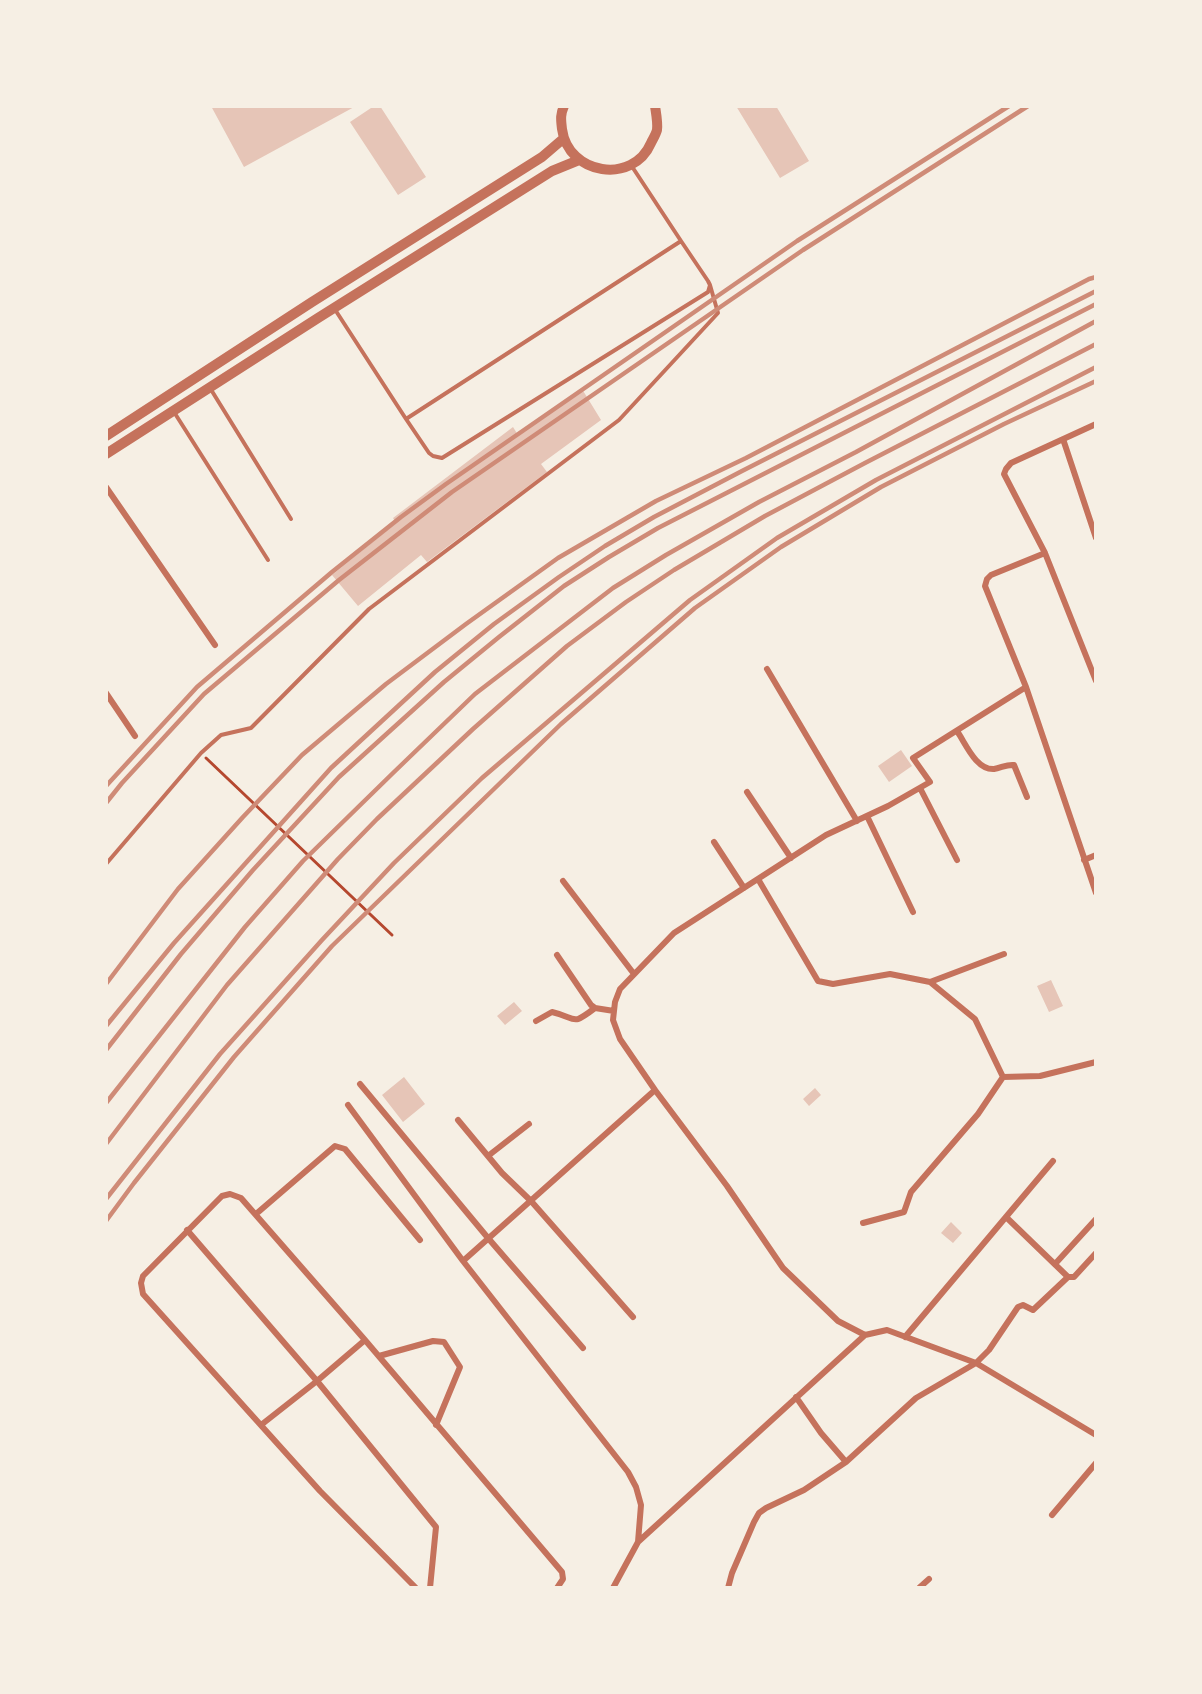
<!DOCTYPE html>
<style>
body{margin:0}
#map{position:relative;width:1202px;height:1694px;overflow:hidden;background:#f6efe4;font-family:Quicksand,sans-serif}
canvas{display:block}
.frame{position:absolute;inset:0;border:108px solid #f6efe4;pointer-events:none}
</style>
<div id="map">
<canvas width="1202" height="1694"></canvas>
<div class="frame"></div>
</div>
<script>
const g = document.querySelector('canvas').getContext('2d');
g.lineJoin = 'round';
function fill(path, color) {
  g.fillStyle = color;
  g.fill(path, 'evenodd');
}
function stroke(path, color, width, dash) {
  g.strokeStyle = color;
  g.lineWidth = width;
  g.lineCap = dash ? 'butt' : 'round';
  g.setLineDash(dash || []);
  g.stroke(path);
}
const building = new Path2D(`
 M211,106H356L244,167Z
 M374,106H380L426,177L398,195L350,122Z
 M736,106H776L809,161L780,178Z
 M582,389L601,420L541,464L547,472L427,562L421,555L358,606L332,575L396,523L393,518L513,427L518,435Z
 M901,750L912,766L889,782L878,766Z
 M1051,980L1063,1006L1049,1012L1037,986Z
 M514,1002L522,1011L505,1025L497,1016Z
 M404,1077L425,1104L403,1122L382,1095Z
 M815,1088L821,1095L809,1106L803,1099Z
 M951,1222L962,1233L953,1243L941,1233Z`);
const path = new Path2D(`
 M206,758L392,935`);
const service = new Path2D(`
 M334,308L406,419L681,241L631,165
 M210,388L291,519
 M174,412L268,560
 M406,419L429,453L433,456L442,458L708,292L710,285L708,281L681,241
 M106,864L201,753L221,735L251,728L369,609L619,420L718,313L710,285`);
const minor = new Path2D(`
 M1096,424L1011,463L1006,469L1004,474L1045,553L1096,681
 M1063,439L1096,538
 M106,487L215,645
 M767,669L857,821
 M1026,687L1096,893
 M106,693L135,736
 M957,731C966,744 976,770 994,769C1001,768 1007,764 1014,765L1027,797
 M920,788L957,860
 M747,792L791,858
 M867,816L913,912
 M714,842L744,888
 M1084,860L1096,855
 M758,879L818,981L833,984L890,974L930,982L975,1019L1003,1077L1040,1076L1096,1062
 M563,881L634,974
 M557,955L591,1005L595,1008L614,1011
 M930,982L1004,954
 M536,1021L552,1012C578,1018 570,1027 595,1008
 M360,1084L488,1238L583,1348
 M348,1105L463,1261
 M458,1120L502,1173L531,1201L633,1317
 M488,1156L529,1124
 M256,1214L335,1146L345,1149L420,1240
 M1006,1217L1068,1277H1074L1096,1253
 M863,1223L904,1212L911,1192L978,1114L1003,1077
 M187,1230L317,1381L436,1527L430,1588
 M1055,1264L1096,1219
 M1068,1277L1033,1310L1023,1305L1018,1307L989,1350L976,1363L1096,1435
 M905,1337L1053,1161
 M379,1356L433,1341L444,1342L460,1367L436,1425
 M796,1397L821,1433L846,1462
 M261,1425L317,1381L365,1340
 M1052,1515L1096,1463
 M638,1542L865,1335L838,1321L783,1268L727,1186L655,1090
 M416,1588L320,1491L143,1294L141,1283L143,1276L222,1196L230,1194L241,1198L365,1340L562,1572L563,1579L557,1588
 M613,1588L638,1542L641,1505L636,1487L628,1472L463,1261L655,1090L620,1039L613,1020L615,1002L620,989L674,933L826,835L888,806L930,782L913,758L1026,687L985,586L987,579L991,575L1045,553
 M728,1588L732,1573L754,1522L759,1513L766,1508L804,1490L846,1462L916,1398L976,1363L887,1330L865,1335
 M919,1588L929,1579`);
const tertiary = new Path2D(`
 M564,106C560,115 561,120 562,129C568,175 633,185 651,143C653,139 656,134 657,130C658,123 656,113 655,106
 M106,436L312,302L542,157L563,139
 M106,454L318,318L552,171L579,160`);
const rail = new Path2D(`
 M106,786L197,687L332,572L401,517L446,484L797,241L1009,106
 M106,803L122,783L204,694L339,580L452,492L803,250L1028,106
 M106,984L178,889L243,817L302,755L386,684L466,624L558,558L656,501L746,458L1089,279L1096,277
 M106,1026L174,943L331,768L435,672L494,624L559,577L605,546L654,517L742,471L1096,291
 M106,1050L181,954L253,870L339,777L444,682L499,637L564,586L609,557L658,528L1096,304
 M106,1103L245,927L303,861L393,773L475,694L613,588L666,555L759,502L856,452L1096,321
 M106,1144L227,985L338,859L377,819L473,729L567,646L626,602L674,570L765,516L865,463L1096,344
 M106,1199L220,1054L322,940L394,863L482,778L690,600L777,538L876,480L1096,367
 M106,1221L134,1183L234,1057L332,946L561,724L695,608L781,547L881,487L1004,424L1096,381`);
fill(building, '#e6c5b7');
stroke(path, '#b5482f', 3);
stroke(service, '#c5725c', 4);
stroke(minor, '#c5725c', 6);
stroke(tertiary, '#c5725c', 10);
stroke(rail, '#cf8b77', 4.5);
</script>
